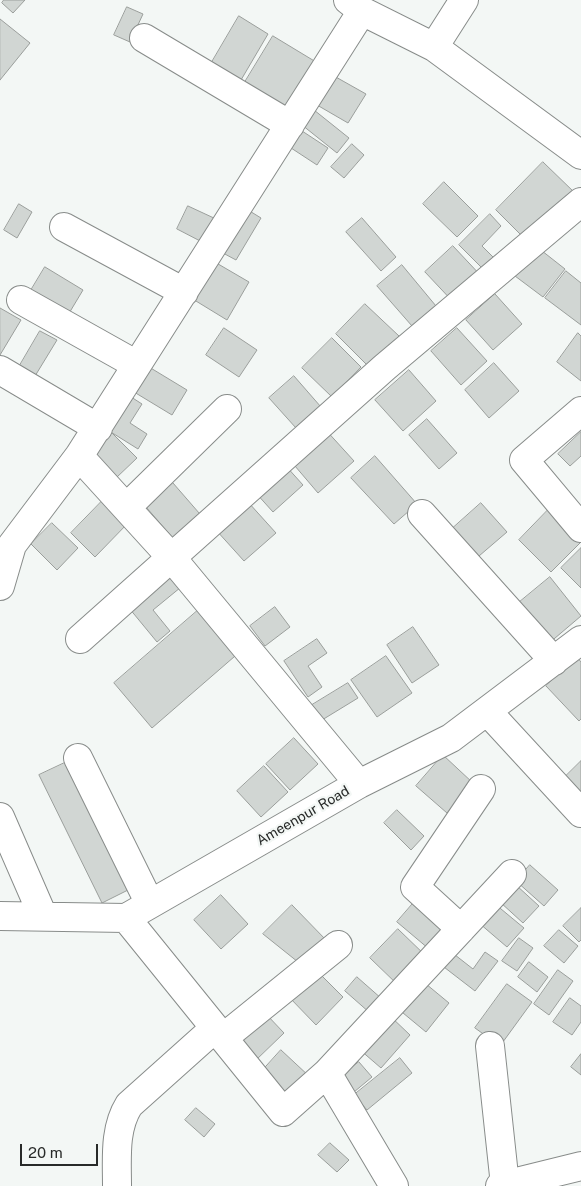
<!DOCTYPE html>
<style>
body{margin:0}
#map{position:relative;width:581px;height:1186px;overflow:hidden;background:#f3f7f5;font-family:"Public Sans",sans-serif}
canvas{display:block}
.scale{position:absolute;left:20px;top:1144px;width:78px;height:22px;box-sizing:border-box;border:2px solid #282a29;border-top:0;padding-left:6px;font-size:15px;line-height:18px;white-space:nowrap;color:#282a29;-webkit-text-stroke:4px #f3f7f5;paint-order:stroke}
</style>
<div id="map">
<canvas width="581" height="1186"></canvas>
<div class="scale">20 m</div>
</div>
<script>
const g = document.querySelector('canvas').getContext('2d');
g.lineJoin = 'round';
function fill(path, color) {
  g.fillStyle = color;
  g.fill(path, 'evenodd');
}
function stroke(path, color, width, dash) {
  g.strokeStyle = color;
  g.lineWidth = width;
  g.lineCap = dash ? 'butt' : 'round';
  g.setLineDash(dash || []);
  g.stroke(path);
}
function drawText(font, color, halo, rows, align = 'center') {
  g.font = font + ' "Public Sans",sans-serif';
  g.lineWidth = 4.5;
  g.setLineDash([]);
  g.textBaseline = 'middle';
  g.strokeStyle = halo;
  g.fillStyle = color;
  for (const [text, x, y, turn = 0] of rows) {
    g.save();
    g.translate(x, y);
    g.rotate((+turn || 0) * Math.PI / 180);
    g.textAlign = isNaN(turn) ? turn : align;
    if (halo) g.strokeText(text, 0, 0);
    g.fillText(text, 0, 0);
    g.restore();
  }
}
const building = new Path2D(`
 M4,0H25L13,13L2,3Z
 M127,7L143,14L130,42L114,35Z
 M239,16L268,34L241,80L212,62Z
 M0,19L30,43L0,80Z
 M273,36L316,62L285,113L242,87Z
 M334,76L366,94L348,123L317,105Z
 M314,110L349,138L337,153L302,125Z
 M299,129L328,148L317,165L288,146Z
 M352,144L364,155L344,178L331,167Z
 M543,162L575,193L527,241L496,210Z
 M444,182L478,216L457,237L423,204Z
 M19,204L32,212L17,238L4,230Z
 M188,206L216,219L204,243L177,229Z
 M248,210L261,218L236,260L223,253Z
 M490,214L501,226L482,246L497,261L486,272L459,245Z
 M362,218L396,257L381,271L346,232Z
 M453,246L484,279L456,305L425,272Z
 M537,247L565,269L543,297L515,276Z
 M213,261L249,282L227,320L191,298Z
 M402,265L436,306L412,326L377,286Z
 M45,267L83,290L65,320L27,297Z
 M566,271L581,283V325L545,298Z
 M495,294L522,324L493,350L466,320Z
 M365,304L399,336L369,367L336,334Z
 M0,308L21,320L0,355Z
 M224,328L257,350L239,377L206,355Z
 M457,328L487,361L461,385L431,351Z
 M40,331L57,340L32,381L16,372Z
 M578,333L581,336V381L557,362Z
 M332,338L361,367L332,397L302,368Z
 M494,363L519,391L489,418L465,390Z
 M149,367L187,390L172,415L134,392Z
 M409,370L436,401L403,431L375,400Z
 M294,376L321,407L296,428L269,398Z
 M128,395L142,404L130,423L147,434L138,449L106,429Z
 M427,419L457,453L439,469L409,435Z
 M324,428L354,461L318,493L289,459Z
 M581,432V456L570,466L558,454Z
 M112,433L137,458L116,478L92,454Z
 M375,456L417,504L394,524L351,478Z
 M285,465L303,485L273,512L255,492Z
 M173,483L206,521L179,545L146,507Z
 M105,498L129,522L95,557L71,533Z
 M248,502L276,533L244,561L216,530Z
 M481,503L507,532L479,556L453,528Z
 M548,510L581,542L551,572L519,540Z
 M52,523L78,548L57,570L31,544Z
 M581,548V588L561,568Z
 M176,570L186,583L153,610L170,631L157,642L129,608Z
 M550,577L581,616L548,644L516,605Z
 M203,606L242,650L152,728L114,683Z
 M275,607L290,627L265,646L250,626Z
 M413,627L439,665L412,683L387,645Z
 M317,639L327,653L308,666L322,687L308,697L284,661Z
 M386,656L412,693L377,717L351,680Z
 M577,657L581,662V719L579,721L546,686Z
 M348,683L358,698L322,720L312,705Z
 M294,738L318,764L290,790L266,764Z
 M443,755L473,783L447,813L416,786Z
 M73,759L136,886L102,903L39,775Z
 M581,761V792L565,777Z
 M264,766L288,792L261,817L237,791Z
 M397,810L424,836L411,850L384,823Z
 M530,865L558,890L544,906L516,881Z
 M516,885L539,906L523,923L500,902Z
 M221,895L248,924L221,949L194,920Z
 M416,900L448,928L429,949L397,922Z
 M495,904L524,928L507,947L479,923Z
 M292,905L327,941L298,962L263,934Z
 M581,908V940L579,942L563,926Z
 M398,929L428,958L399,986L370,958Z
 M559,930L578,946L564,963L544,946Z
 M519,938L533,948L517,971L502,961Z
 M450,951L473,969L485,952L498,961L475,991L440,964Z
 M529,962L548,977L537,992L518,977Z
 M316,970L343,997L316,1025L289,997Z
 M558,970L573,981L549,1015L534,1004Z
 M357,977L382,999L370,1013L345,991Z
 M420,979L449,1003L426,1032L397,1008Z
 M507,984L532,1002L500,1046L475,1028Z
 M570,998L581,1006V1022L572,1035L553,1022Z
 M266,1014L284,1033L255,1061L237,1043Z
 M389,1015L410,1035L381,1068L359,1049Z
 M281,1050L310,1077L291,1097L263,1070Z
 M581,1054V1075L571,1067Z
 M400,1058L412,1073L367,1110L354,1095Z
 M359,1062L372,1077L354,1092L341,1076Z
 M196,1108L215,1124L204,1137L185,1120Z
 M330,1143L349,1160L337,1172L318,1155Z`);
const minor = new Path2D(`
 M348,0L362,11L434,47L581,155
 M144,38L290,125
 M434,47L464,0
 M64,227L184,292
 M21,300L137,365
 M0,370L98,428
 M581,411L524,460L581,528
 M79,456L171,557L359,784
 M127,507L227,409
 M422,514L554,661
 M0,586L12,545L79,456L362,11
 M80,639L385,367L581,202
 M487,711L581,813
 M78,758L150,904
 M0,817L43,916
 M0,916L126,918L359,784L451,738L581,640
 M126,918L283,1112L327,1073L512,874
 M461,929L415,887L481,789
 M223,1038L338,945
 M490,1046L505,1185
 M327,1073L394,1186
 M117,1186C117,1158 114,1129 129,1105L215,1028
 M500,1186L581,1166`);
const streetNames = [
 ["Ameenpur Road",303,816,-30]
];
fill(building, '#d1d6d3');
stroke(building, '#9a9e9b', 1);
stroke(minor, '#888c8a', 30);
stroke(minor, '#fff', 28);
drawText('14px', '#282a29', '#f3f7f5', streetNames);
</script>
